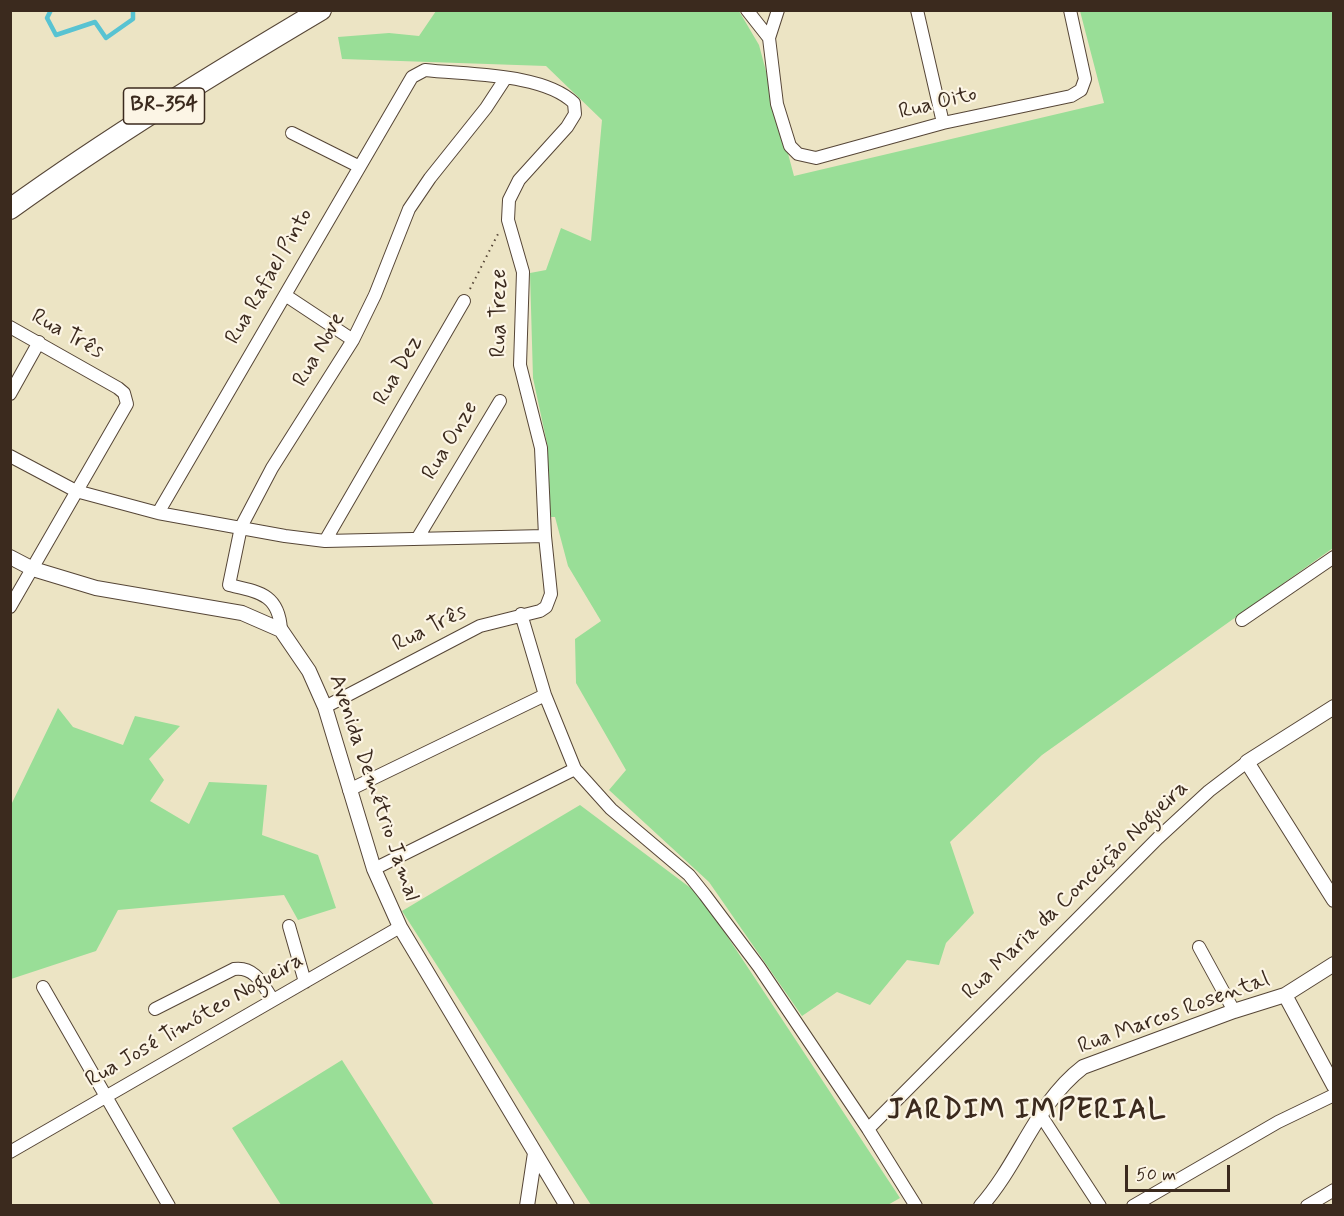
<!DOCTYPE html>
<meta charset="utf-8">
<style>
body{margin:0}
#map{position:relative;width:1344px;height:1216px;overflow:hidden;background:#ece4c4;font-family:Mynerve,sans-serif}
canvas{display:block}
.frame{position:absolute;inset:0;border:12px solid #3b2a1e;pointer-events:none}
.scale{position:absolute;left:1125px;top:1165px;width:105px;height:27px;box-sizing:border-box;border:3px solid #3b2a1e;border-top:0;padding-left:8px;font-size:18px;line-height:21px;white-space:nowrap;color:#3b2a1e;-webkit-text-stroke:4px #fcf5e5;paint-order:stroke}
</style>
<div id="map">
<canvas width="1344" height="1216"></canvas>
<div class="frame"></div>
<div class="scale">50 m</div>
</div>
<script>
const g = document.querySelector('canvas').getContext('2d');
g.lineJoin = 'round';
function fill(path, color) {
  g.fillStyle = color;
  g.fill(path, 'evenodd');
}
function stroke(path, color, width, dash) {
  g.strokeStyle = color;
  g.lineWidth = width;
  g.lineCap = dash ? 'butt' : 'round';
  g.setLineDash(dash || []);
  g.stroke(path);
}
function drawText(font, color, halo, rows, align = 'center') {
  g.font = font + ' Mynerve,sans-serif';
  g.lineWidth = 4.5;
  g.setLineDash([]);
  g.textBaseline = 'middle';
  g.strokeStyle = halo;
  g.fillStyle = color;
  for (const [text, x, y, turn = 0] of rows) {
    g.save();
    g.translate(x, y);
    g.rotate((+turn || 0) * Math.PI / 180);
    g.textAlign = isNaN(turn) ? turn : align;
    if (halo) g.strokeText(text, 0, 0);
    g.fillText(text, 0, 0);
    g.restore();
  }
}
const green = new Path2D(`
 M436,11H739L759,45L794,176L1104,103L1080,11H1333V548L1042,755L950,842L974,913L946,943L939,965L907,960L870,1005L837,992L802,1016L709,882L609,790L626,770L576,683L575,639L601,621L568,566L555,517H545L548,448L533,378L530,273L546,270L561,228L591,241L602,120L546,66L342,59L338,37L389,33L419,36Z
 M58,708L73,727L123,745L135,716L180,726L149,759L164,780L150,801L189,824L209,782L267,785L262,835L318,855L336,908L298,920L284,895L118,910L96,951L11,979V805Z
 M580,805L700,895L900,1198L886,1206L591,1205L402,911Z
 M342,1060L434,1205H281L232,1128Z`);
const stream = new Path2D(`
 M51,10L47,18L56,35L95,22L106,38L133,19V10`);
const path = new Path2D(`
 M470,289L499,232`);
const minor = new Path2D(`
 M747,10L769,38
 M778,10L769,38L777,104L790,146L798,154L816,158L943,123L1071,96L1081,90L1085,79L1070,10
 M917,10L943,123
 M292,133L358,166
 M285,295L353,340
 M10,327L118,388L124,393L127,404L10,607
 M10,394L39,342
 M10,456L76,491L158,513L285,536L325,541L545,536
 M158,513L412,77L425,70C468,75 544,73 574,103L575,114L567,127L519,180L509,200L508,220L523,272L520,365L541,448L545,536L551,594L546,607L540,611L480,626L325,707
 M417,539L500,401
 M325,541L464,301
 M521,614L545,695L575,769L611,809L689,875L705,895L759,967L868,1129L916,1206
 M1242,620L1334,557
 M281,630C279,594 259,592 229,585L241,527L272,468L353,340L375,295L409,209L430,178L486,108L505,79
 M349,790L545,695
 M374,869L575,769
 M289,926L305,982
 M1199,947L1234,1011
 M43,987L169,1206
 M155,1009L234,969C255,966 263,985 273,1000
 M1040,1114L1100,1206
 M868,1129L1158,838L1209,791L1247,762
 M10,1152L400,927
 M1133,1206L1278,1122L1334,1095
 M1307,1206L1334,1190`);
const tertiary = new Path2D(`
 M10,557L33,569L96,588L242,613L281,630L309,671L325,707L374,869L400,927L567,1206
 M1334,707L1247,762L1334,900
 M1285,995L1334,1086
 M527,1206L535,1153
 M981,1206C1020,1162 1036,1103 1083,1067L1234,1011L1285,995L1334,964`);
const trunk = new Path2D(`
 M10,209C110,137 215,73 321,10`);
const shields = [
 [164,106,81]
];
const shieldNames = [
 ["BR-354",164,106]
];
const streetNames = [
 ["Rua Oito",938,104,-14],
 ["Rua Rafael Pinto",270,277,-60],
 ["Rua Treze",500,313,-90],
 ["Rua Três",67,335,29],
 ["Rua Nove",320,350,-60],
 ["Rua Dez",399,371,-60],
 ["Rua Onze",451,441,-59],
 ["Rua Três",430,629,-27],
 ["Avenida Demétrio Jamal",373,788,71],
 ["Rua Maria da Conceição Nogueira",1076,891,-44],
 ["Rua Marcos Rosental",1174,1014,-20],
 ["Rua José Timóteo Nogueira",195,1021,-30]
];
const districtNames = [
 ["JARDIM IMPERIAL",1027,1112]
];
fill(green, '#99de97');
stroke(stream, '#58c3d2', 4.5);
stroke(minor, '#564637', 14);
stroke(tertiary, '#564637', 16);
stroke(trunk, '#564637', 22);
stroke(path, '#564637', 2, [1.5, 4.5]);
stroke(minor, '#fff', 12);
stroke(tertiary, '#fff', 14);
stroke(trunk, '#fff', 20);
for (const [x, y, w] of shields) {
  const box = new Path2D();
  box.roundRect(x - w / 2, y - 18, w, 36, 4.5);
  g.fillStyle = '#fcf5e5';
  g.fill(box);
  stroke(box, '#3b2a1e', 1.5);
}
drawText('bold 21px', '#3b2a1e', null, shieldNames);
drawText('22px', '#3b2a1e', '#fcf5e5', streetNames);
g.letterSpacing = '1.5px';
drawText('bold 28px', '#3b2a1e', '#fcf5e5', districtNames);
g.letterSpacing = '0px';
</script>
